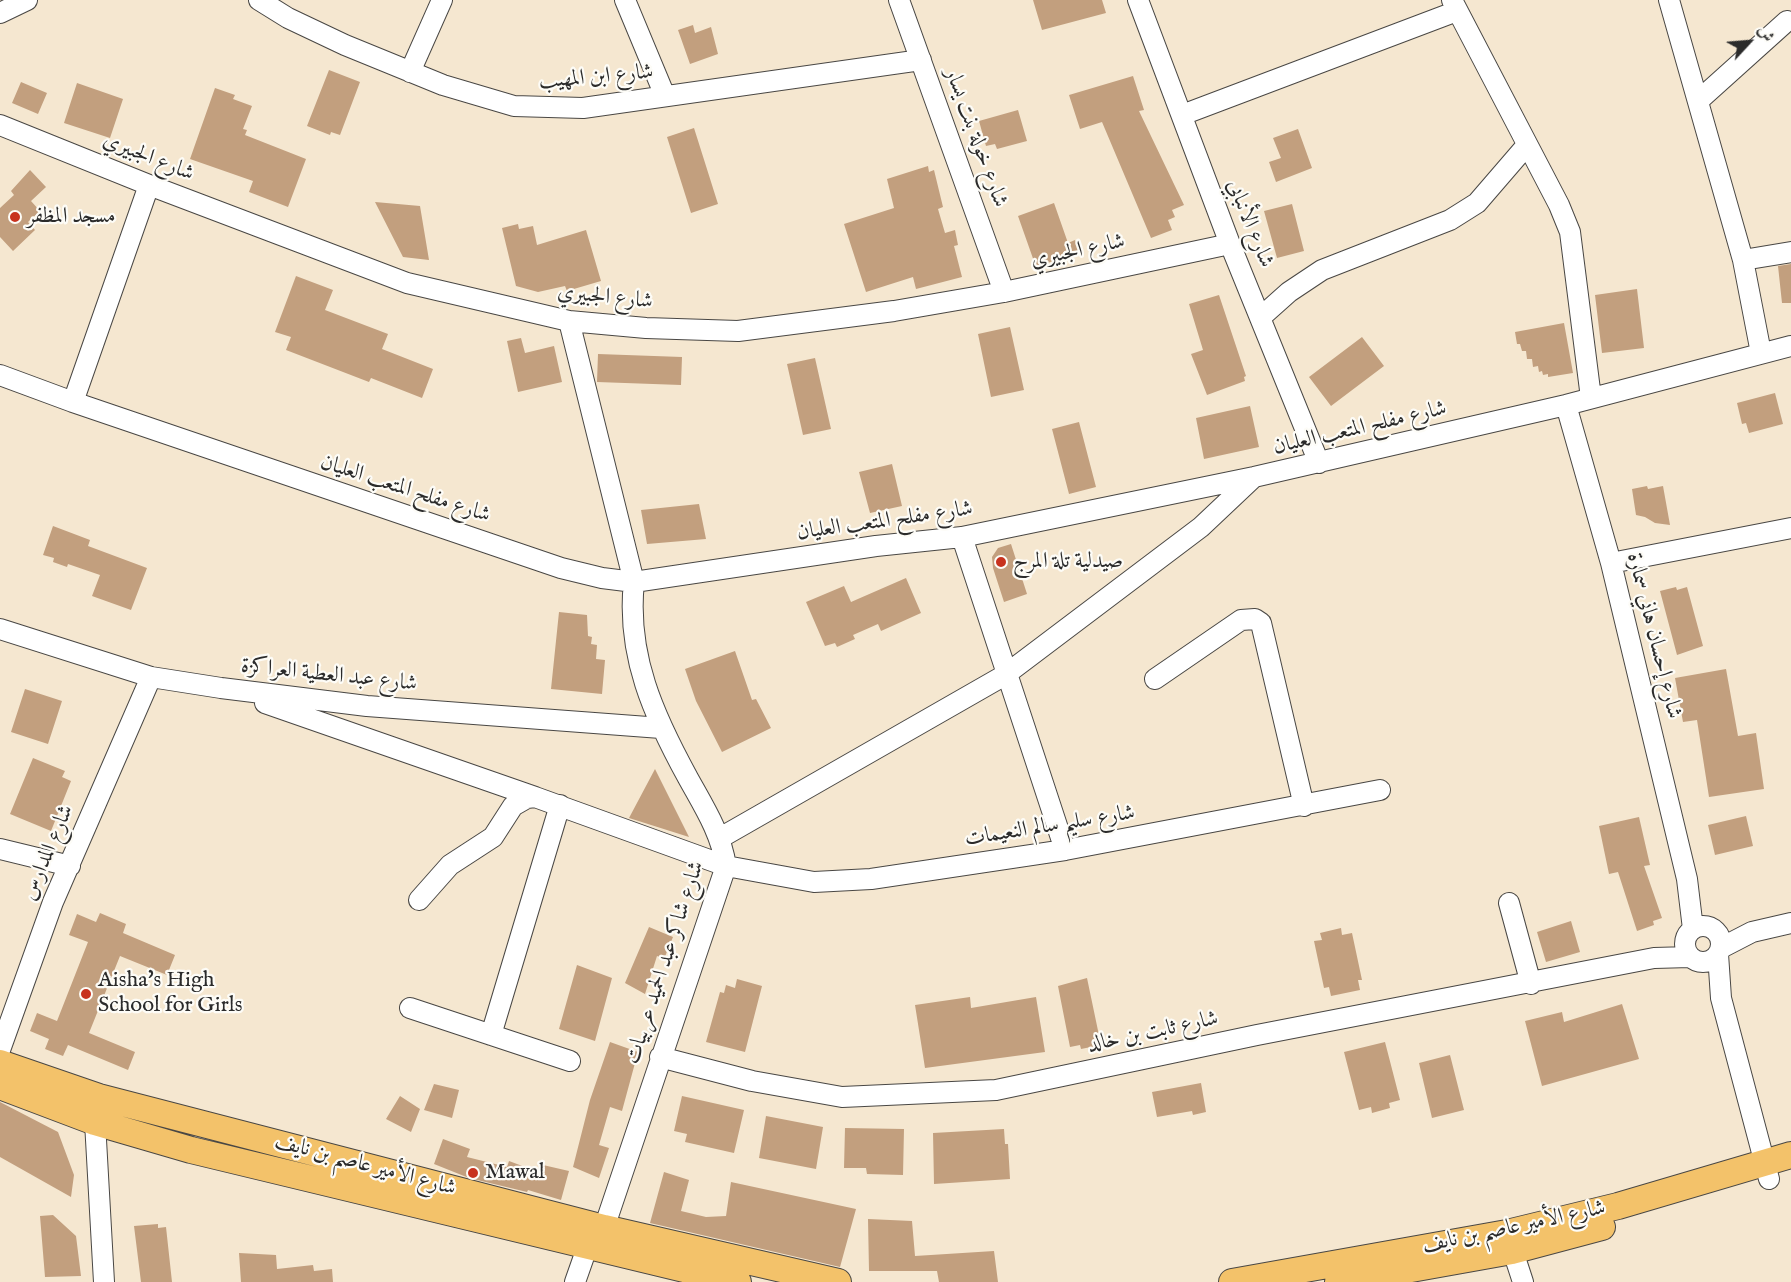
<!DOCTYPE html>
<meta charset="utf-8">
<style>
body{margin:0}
#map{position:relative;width:1791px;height:1282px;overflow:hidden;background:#f5e7d0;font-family:"IM FELL English",Amiri,serif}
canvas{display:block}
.north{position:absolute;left:1719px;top:12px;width:60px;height:60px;-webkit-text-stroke:4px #fdfcf7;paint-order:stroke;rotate:64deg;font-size:16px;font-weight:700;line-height:24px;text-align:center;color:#2b2b2b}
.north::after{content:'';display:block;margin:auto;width:21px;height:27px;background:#2b2b2b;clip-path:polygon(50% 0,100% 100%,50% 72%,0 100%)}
</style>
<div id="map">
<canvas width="1791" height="1282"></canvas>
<div class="north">ش</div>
</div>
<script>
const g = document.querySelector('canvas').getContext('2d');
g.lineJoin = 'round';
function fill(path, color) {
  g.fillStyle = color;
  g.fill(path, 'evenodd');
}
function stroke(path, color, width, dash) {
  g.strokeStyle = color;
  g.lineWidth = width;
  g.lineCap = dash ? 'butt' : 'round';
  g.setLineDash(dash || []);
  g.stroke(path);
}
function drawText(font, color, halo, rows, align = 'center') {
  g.font = font + ' "IM FELL English",Amiri,serif';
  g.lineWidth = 4.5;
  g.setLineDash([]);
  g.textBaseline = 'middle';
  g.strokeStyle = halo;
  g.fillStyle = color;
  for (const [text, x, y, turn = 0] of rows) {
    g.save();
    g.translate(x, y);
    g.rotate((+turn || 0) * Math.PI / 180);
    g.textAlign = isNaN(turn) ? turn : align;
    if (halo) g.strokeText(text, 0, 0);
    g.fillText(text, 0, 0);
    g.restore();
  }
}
const building = new Path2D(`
 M1033,0H1102L1106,13L1042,30Z
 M693,25L695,33L711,27L718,54L690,64L678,30Z
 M329,70L360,82L340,135L331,132L330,135L307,126Z
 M1133,76L1144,110L1139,111L1184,205L1172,210L1175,217L1168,220L1172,230L1151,238L1102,122L1080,129L1069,95Z
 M21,82L47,93L38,114L12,103Z
 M77,83L123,99L110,138L64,123Z
 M215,88L235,95L233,99L252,106L243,129L247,130L245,135L306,159L288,207L249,192L253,181L190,159Z
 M1018,110L1027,141L997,149L995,144L986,146L979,121Z
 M694,128L718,204L691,213L667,137Z
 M1298,129L1312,168L1276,182L1269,162L1281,158L1273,138Z
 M928,166L929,172L934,170L943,207L938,209L945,233L955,230L958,245L954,246L962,277L916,289L913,277L866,292L844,224L894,208L887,179Z
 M30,170L46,187L31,201L40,211L28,222L35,230L13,251L0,237V208L14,195L11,191Z
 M375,202L420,206L429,260L403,257Z
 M1054,203L1068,243L1075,240L1079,252L1036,267L1018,216Z
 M1292,204L1304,251L1277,258L1264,211Z
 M518,224L519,229L533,226L537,245L586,230L601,281L567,291L565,286L538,292L516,286L502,228Z
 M1791,264V303H1782L1778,266Z
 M296,276L333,290L325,310L388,334L382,349L433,369L422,398L371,378L369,382L286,350L291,337L275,332Z
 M1637,289L1644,348L1602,353L1595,295Z
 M1219,295L1246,376L1244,377L1245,381L1207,395L1191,354L1203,350L1189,304Z
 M1564,323L1573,373L1548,377V374L1543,375L1542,371L1539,372L1538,366L1533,367L1532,359H1527L1526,351H1522L1520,344H1517L1515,332Z
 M1010,327L1024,390L991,397L978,334Z
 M1362,337L1384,366L1331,406L1309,377Z
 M521,338L525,353L554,346L562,382L518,392L507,341Z
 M598,354L682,357L681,385L597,382Z
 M815,358L831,429L803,435L787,364Z
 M1775,393L1783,424L1749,433L1746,423L1742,424L1737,403Z
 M1250,406L1259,447L1204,459L1196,418Z
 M1079,422L1096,487L1069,494L1052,429Z
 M892,464L902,506L870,513L859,472Z
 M1647,486L1648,489L1663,486L1670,525L1655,523L1645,517L1636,515L1632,489Z
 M699,504L706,539L647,544L641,510Z
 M53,526L90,540L88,546L147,568L131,610L92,596L100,575L68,564L67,567L53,562L54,558L43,555Z
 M1011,544L1027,594L1004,602L993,568L992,557L998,548Z
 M906,578L921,613L881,631L878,624L853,635L855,639L837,647L835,643L825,646L806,602L844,586L851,602Z
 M1676,587L1677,590L1687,587L1703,646L1677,655L1660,591Z
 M559,612L587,615L588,636L592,637L591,644L597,645L596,659L605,660L602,694L551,689Z
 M735,651L752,700L756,699L771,728L722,752L696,701L685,669Z
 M1726,669L1738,736L1756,733L1764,789L1709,797L1697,720L1683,722L1675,678Z
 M25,689L62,701L48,744L11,732Z
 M33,758L65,771L62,777L71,781L51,831L10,814Z
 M655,769L689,837L629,818Z
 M1746,816L1753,846L1715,855L1708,825Z
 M1639,817L1650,865L1644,866L1662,918L1653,921L1654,925L1637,931L1618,872L1609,874L1599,826Z
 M100,913L126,924L123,933L175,955L167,975L120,956L89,1033L135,1052L128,1070L68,1045L63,1056L45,1049L49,1039L30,1031L37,1013L57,1021L88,942L69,935L77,914L96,922Z
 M1571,921L1580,952L1546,962L1537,932Z
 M649,927L673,937L664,959L657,956L645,994L625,983Z
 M1341,928L1342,935L1352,933L1362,980H1358L1360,990L1331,996L1329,987L1324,988L1314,941L1322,940L1320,933Z
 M577,965L612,978L595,1041L559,1029Z
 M1087,978L1101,1045L1081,1049L1080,1045L1070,1047L1058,986Z
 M737,979L762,986L745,1052L706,1042L720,992L724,993L726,985L735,988Z
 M970,997L971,1008L1036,997L1045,1052L925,1068L915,1005Z
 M1622,1004L1639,1059L1542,1086L1525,1021L1562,1012L1564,1022Z
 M610,1042L638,1052L622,1111L610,1107L599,1145L609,1148L599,1178L573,1167L590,1100Z
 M1385,1042L1400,1100L1389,1103L1390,1108L1372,1113L1371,1107L1359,1110L1344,1052Z
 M1450,1055L1464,1110L1432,1118L1419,1063Z
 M1201,1083L1206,1112L1193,1115L1192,1111L1157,1117L1152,1092Z
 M434,1084L459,1090L452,1118L424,1110Z
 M400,1096L420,1109L411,1132L386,1119Z
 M682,1096L744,1110L734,1153L685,1142L687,1134L674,1131Z
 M0,1102L58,1132L74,1175L71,1197L0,1157Z
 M766,1116L823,1127L816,1169L759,1158Z
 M845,1128L904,1129L903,1175L867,1174L866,1168H844Z
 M1004,1129L1005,1144H1008L1010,1179L934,1184L933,1133Z
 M443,1139L470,1149L467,1157L507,1167L509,1161L541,1173L543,1165L569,1171L561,1200L528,1190L527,1192L469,1178L434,1164Z
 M664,1172L689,1180L681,1211L706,1217L726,1216L731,1182L856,1209L840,1267L650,1223Z
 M53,1215L76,1236L81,1276L45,1277L40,1216Z
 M868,1219L912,1221L915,1256L994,1251L998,1282H939L937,1271H869Z
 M158,1224V1228L166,1227L172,1282H141L134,1226Z
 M239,1253L276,1255L277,1269L313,1265L314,1271L332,1269L333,1282H241Z`);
const minor = new Path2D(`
 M259,0L288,18L345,45L443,85L514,106L583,108L921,60
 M625,0L665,96
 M899,0L1004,292
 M1138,0L1230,244L1319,463
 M1452,0L1559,205L1570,232L1591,398
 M1669,0L1743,260L1761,353
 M0,13L27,0
 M410,72L442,0
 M1698,101L1787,21
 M1182,115L1457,11
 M0,125L149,185L407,283L569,321L646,328L738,331L894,311L1004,292L1230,244
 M1743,260L1791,252
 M1261,317L1289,292L1322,270L1450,220L1477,203L1527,145
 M569,321L634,582C626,655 654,716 688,778C704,807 721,833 726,866L604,1228
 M0,375L73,402L561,568L602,578L634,582L876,546L962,537L1254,477L1566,405L1791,346
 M73,402L149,185
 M1566,405L1611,563L1687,879L1693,929
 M962,537L1065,850
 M1611,563L1791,528
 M0,629L151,677L221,688L367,706L661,728
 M1155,679L1241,620L1255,619L1261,623L1304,806
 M265,703L535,797
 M720,838L1005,675L1201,527L1254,477
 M0,849L70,866
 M419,900L450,865L493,837L513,806L527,798L535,797L726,866L814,882L871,879L1065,850L1380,790
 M1509,903L1531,984
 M1685 944a18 18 0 1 1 36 0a18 18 0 1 1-36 0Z
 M1721,948L1752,932L1791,923
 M1718,954L1721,998L1769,1179
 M410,1008L570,1061
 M491,1035L560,805
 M0,1050L53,902L151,677
 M660,1057L752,1081L842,1097L996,1090L1257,1035L1654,958L1690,957
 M95,1122L104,1282
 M1509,1239L1523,1282
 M575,1282L588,1245`);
const major = new Path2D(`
 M0,1063L99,1097L604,1228L838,1282
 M0,1086L95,1122L191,1150L738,1282
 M1232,1282L1507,1233L1618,1206L1791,1155
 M1338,1282L1512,1251L1602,1227`);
const markers = [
 [15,217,6,"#c8321e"],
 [1001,562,6,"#c8321e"],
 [86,994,6,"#c8321e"],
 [473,1173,6,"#c8321e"]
];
const streetNames = [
 ["شارع ابن المهيب",596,78,-5],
 ["شارع خولة بنت يسار",975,138,70],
 ["شارع الجبيري",148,158,22],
 ["شارع الأنبابي",1249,224,68],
 ["شارع الجبيري",1078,252,-12],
 ["شارع الجبيري",605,298,6],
 ["شارع مفلح المتعب العليان",1360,429,-13],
 ["شارع مفلح المتعب العليان",405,490,18],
 ["شارع مفلح المتعب العليان",885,522,-8],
 ["شارع إحسان هاني سمارة",1653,636,76],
 ["شارع عبد العطية العراكزة",329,676,6],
 ["شارع سليم سالم النعيمات",1050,827,-9],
 ["شارع المدارس",49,853,-67],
 ["شارع شاكر عبد الحميد عربيات",666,963,-72],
 ["شارع ثابت بن خالد",1153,1033,-12],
 ["شارع الأمير عاصم بن نايف",365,1166,15],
 ["شارع الأمير عاصم بن نايف",1514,1228,-12]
];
const poiNames = [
 ["مسجد المظفر",27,217],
 ["صيدلية تلة المرج",1013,562],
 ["Aisha's High",98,981],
 ["School for Girls",98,1006],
 ["Mawal",485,1173]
];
fill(building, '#c29f7e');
stroke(minor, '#494744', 22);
stroke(major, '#494744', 28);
stroke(minor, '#fff', 20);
stroke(major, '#f3c26a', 26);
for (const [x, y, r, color] of markers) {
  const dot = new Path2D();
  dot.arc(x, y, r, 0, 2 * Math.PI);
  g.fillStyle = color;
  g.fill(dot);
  stroke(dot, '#fdfcf7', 2);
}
drawText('22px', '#2b2b2b', '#fdfcf7', streetNames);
drawText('22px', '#2b2b2b', '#fdfcf7', poiNames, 'left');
</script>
